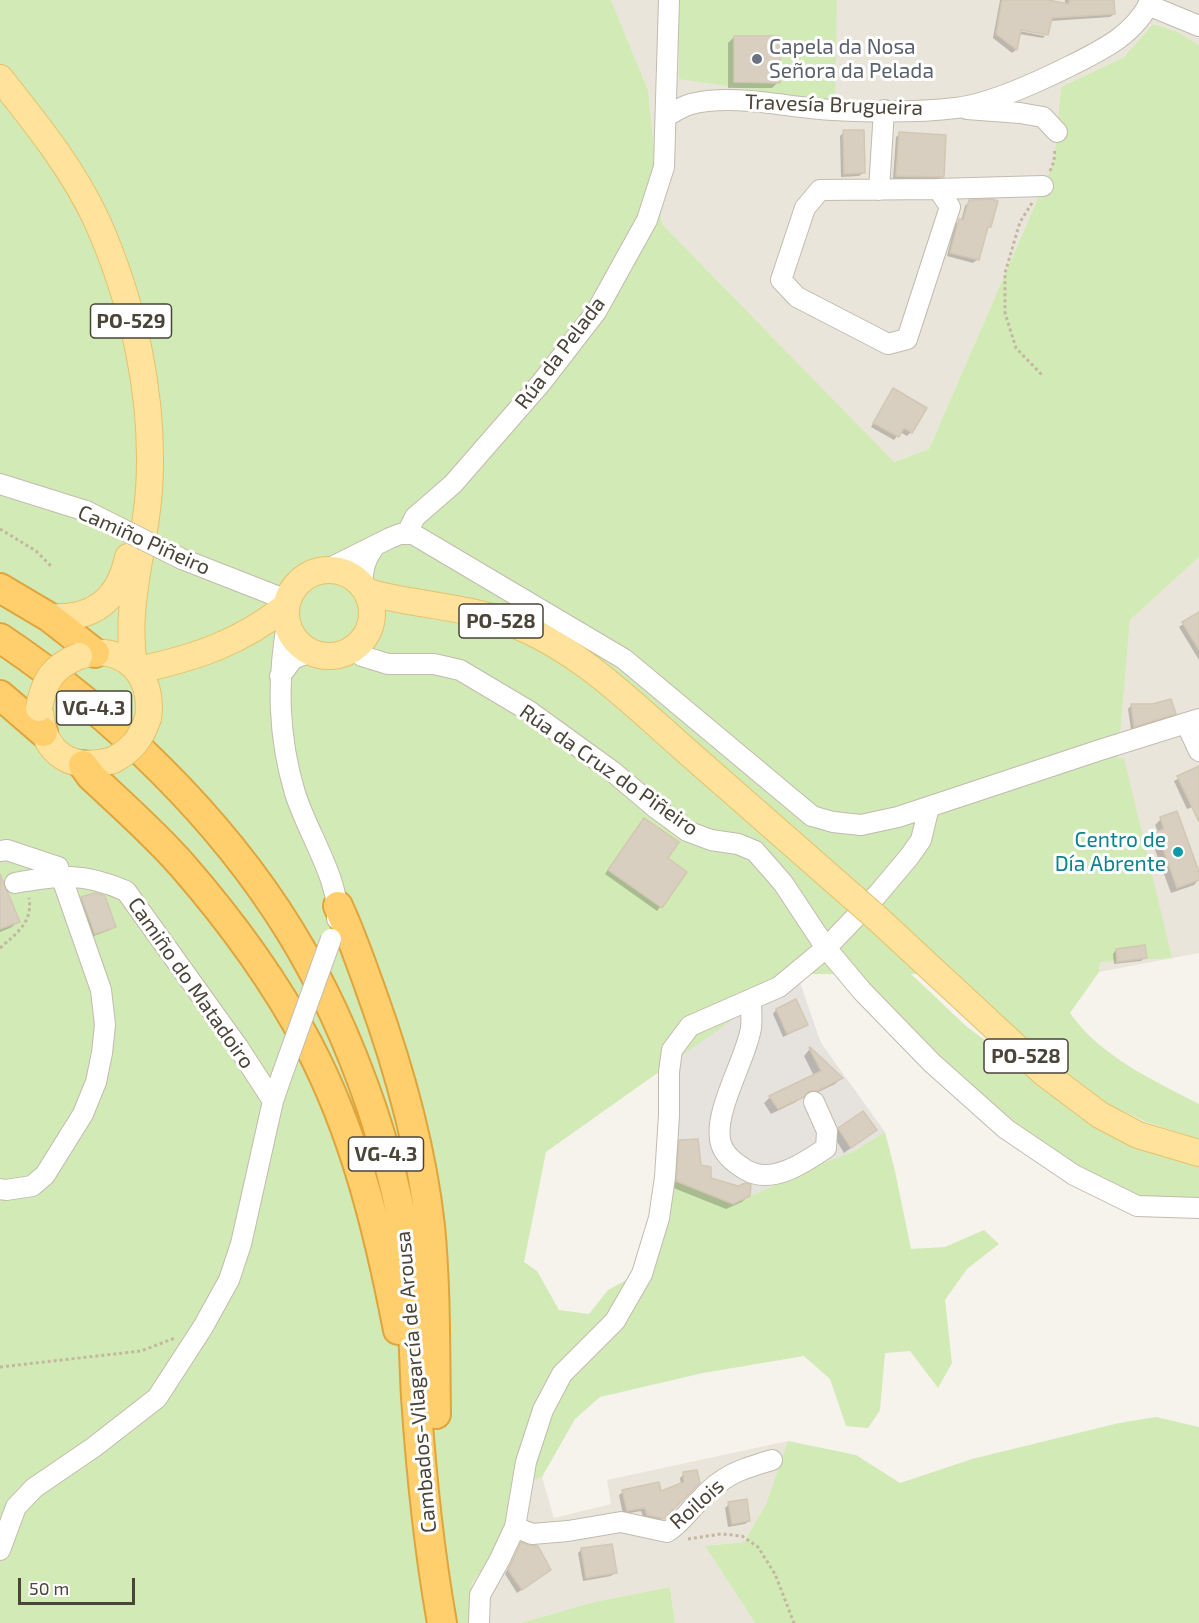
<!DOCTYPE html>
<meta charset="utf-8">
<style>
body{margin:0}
#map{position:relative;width:1199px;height:1623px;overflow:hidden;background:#f6f3ec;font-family:"Exo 2",sans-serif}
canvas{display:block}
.scale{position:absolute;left:18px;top:1578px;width:117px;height:27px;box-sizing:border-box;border:3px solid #4b4439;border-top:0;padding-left:8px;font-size:18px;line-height:21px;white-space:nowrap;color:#4b4439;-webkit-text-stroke:4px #fff;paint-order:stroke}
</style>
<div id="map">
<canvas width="1199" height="1623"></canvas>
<div class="scale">50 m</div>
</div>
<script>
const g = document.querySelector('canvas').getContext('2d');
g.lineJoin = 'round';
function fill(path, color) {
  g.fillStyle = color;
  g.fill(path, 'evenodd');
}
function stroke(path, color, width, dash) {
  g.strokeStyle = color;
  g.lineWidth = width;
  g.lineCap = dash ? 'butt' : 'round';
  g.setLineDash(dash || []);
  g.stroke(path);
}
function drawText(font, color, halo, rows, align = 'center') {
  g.font = font + ' "Exo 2",sans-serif';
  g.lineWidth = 6;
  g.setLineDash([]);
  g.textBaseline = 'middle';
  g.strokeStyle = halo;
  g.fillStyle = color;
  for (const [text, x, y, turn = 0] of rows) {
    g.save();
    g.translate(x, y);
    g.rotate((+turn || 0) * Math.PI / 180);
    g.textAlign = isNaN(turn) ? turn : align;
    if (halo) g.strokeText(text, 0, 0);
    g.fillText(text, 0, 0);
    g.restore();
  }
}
const residential = new Path2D(`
 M611,0H1199V45L1178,32L1153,24L1124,57L1061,87L1054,161L929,449L893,462L662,224L648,90Z
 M1199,557V953L1099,972L1130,620Z
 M788,1441L766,1504L744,1542L705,1546L755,1623H675L670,1587L594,1602L520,1623H468L472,1583L503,1541L522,1485L542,1477L554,1518L611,1504L607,1480Z`);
const industrial = new Path2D(`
 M797,974L821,1043L885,1132L852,1152L818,1165L733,1204L665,1177L672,1050Z`);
const green = new Path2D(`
 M0,0H611L648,90L662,224L894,462L929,449L1054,161L1061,87L1124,57L1153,24L1178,32L1199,45V557L1130,620L1118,759L1124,758L1172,958L1100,962L1099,972L1070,1013C1101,1057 1153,1080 1199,1104V1139L1146,1122L1108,1104L1054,1063L953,973L911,974L966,1026L1071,1105L1199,1163V1208L1108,1197L932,1063L851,974H797L546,1152L524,1262L537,1271L559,1310L589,1314L608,1290L630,1278L665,1177L733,1204L818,1165L852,1152L885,1132L895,1171L911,1249L945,1247L984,1230L999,1244L967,1269L945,1300L952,1363L938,1388L910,1351L885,1353L880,1410L868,1428L846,1426L830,1379L804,1356L703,1373L600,1397L575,1419L542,1477L522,1485L503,1541L472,1583L468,1623H0Z
 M679,0H837L835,102L679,79Z
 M1156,1417L1199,1427V1623H755L705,1546L744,1542L766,1504L788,1441L856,1455L900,1483L972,1459L1119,1423Z
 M670,1587L675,1623H520L594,1602Z`);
const shadow = new Path2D(`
 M1000,0H1040L1065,5V0H1113L1114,14L1110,17L1050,21L1046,35V33L1014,27V30L1045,36L1043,38L1019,34L1016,50L1012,53L993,38Z
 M734,37L778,82L772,88H728V43Z
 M844,132L863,173L859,176L841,177L840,136Z
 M900,134L942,176L938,180L893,179L896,137Z
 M969,202L989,227L985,231L977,260L973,263L947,256L955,224L961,221L965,206Z
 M890,394L925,408L911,432L907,436L900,432L894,440L871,427Z
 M1199,613V660L1179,627Z
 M1132,705L1174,713L1171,717L1131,729L1128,709Z
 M1199,767V805L1187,809L1174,781Z
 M1161,819L1199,876V879L1194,885L1171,893L1151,839L1158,832L1155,825Z
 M641,823L666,859L685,873L657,911L605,874Z
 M0,875L18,921L12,927L0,932Z
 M82,899L114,926L110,930L91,937L78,902Z
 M1116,950L1145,957L1141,961L1114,964L1113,954Z
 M796,1001L806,1024L802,1028L783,1037L773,1014L776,1010Z
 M810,1049L841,1078L835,1084L810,1096L801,1097L796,1102L771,1114L764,1103L770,1097L814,1076L804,1056Z
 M839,1129L875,1130L844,1153L833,1135Z
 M680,1142L709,1179L749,1195L742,1202L726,1209L671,1187L674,1148Z
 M684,1474L698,1482L659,1522L644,1519L641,1511L623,1514L619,1495L623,1492L660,1493L681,1485L680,1478Z
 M729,1504L749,1521L745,1524L728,1527L725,1508Z
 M521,1544L545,1573L517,1593L505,1574Z
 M582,1549L615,1573L611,1576L583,1581L578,1553Z`);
const building = new Path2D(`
 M1002,0H1048L1069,4V0H1114L1115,14L1052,18L1048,35L1021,30L1017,50L996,34Z
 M734,36H780V83L734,82Z
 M843,130H864L865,173L844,174Z
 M899,132L946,135L944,177L896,176Z
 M992,199L998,201L991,227H988L979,260L950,253L959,219L963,220L969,200Z
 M893,388L927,408L912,433L904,428L899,437L873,423Z
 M1199,612V650L1182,622Z
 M1171,699L1176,714L1134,727L1131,704H1152Z
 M1199,766V822L1177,776Z
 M1177,811L1199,872V880L1177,888L1157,832L1164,829L1160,817Z
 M644,818L679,842L668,858L687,872L662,908L608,870Z
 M0,874L20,922L0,929Z
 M95,893L105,896L116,927L95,934L81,897Z
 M1145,945L1147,958L1117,962L1116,949Z
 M796,999L808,1025L787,1034L776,1009Z
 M810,1047L843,1078L817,1091H809L804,1097L778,1109L769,1096L821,1071L809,1048Z
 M863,1111L877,1130L851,1148L838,1128Z
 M698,1139L701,1165L711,1167V1178L738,1186L746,1183L751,1185L750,1196L733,1204L676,1181L679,1140Z
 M697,1470L700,1483L664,1519L647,1515L645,1508L627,1511L622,1490L659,1482L661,1491L684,1482L683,1472Z
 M747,1499L750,1521L732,1524L728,1502Z
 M521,1542L528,1545L538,1546L551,1570L522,1590L508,1570Z
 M612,1544L617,1573L586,1578L581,1548Z`);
const path = new Path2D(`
 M1050,171L1054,161L1055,148
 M1032,203L1020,222L1005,273V313L1016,348L1042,375
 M0,529L36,551L51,566
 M0,948C17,933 33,922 29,898
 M0,1367L141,1351L175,1338
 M688,1539L721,1534L742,1536L758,1547L775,1574L794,1623`);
const minor = new Path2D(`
 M1148,5L1199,26
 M967,109L1020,113L1043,117L1057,132
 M667,116C674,112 683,106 691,104C734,93 789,108 833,110C873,112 916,113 956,108C991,104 1040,81 1072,65C1104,49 1135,34 1151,0
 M938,189L950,207L907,339L888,344L797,297L781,280L805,208L820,190Z
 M938,189L1043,186
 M879,190L884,110
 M0,484L86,511
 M407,533L415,517L453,484L541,383L596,312L647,220L664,167L669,0
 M182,559L274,595L288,599
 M328,569L390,538L400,534H413L624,659L812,816L833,822L861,825L898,817L1100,750L1199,719
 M362,585C363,569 365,558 376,545
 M287,624C277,682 278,736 295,793C306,830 341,882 337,919
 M354,649L362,656L388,664H434L460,670L529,711L612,771L657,809L687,831L711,840L738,844L755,851L783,883L826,948L862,991L932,1063L1006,1129L1074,1175L1137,1206L1199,1208
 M280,676L293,659L310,652
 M1186,723L1199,751
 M0,851L7,850L58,867L101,990L105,1025L102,1053L96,1082L83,1114L45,1175L32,1186L6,1190L0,1189
 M15,883C60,875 83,872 126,891L238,1047L273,1101
 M751,1000C751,1009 752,1019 751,1028C746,1060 712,1113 721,1144C725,1156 735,1163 746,1170C772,1185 804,1163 826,1148L827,1131L814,1102
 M515,1527L532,1534L568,1531L621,1522L667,1532C680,1524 689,1511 700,1500C722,1475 741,1469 772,1460
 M0,1550L16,1507L34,1488L94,1447L157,1398L203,1327L229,1280L241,1244L273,1101L282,1075
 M479,1623L480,1595L500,1559L515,1527L526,1462L543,1410L562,1374L615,1321L642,1274L659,1218L665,1177L669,1115V1072L672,1050L690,1026L779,987L826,948L877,895L909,857L921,840L929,807`);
const major = new Path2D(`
 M0,78C35,122 73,169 97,221C134,304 155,399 149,490C145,549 124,606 134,665
 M286 613a43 43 0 1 1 86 0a43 43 0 1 1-86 0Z
 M367,592C414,605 464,606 510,623C576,647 630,701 682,747C739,797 796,847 853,897
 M49,617C92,620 119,601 128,557
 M79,656C123,642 155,675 148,718
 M138,670C194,658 241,643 286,606
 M40,712C44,755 72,772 113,760
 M878,919L1044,1073L1100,1115L1138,1135L1199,1153`);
const highway = new Path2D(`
 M0,588L49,617L95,653
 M0,638C111,712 220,817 290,931C324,986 350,1045 371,1106C384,1145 396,1186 403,1227C413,1283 413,1340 416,1397C421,1471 429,1550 442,1623
 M0,695L43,732
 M83,765L91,776C122,805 155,834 182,865C230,920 274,980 308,1044C355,1133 379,1232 398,1330
 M338,906C351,934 361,963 371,991C399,1068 421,1145 430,1226C436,1288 435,1351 436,1414`);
const minorBridge = new Path2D(`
 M86,511L182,559
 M282,1075L331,939`);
const majorBridge = new Path2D(`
 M39,708C44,681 52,667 79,656
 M113,760C132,750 141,739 148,718
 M853,897L878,919`);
const markers = [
 [757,59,6,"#6b7280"],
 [1178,852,6,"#0f9aa8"]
];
const shields = [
 [131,321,81],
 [501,621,84],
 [94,708,75],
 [1026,1056,84],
 [386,1154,75]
];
const shieldNames = [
 ["PO-529",131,321],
 ["PO-528",501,621],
 ["VG-4.3",94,708],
 ["PO-528",1026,1056],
 ["VG-4.3",386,1154]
];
const worshipNames = [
 ["Capela da Nosa",769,47],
 ["Señora da Pelada",769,71]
];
const streetNames = [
 ["Travesía Brugueira",834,105,2],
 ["Rúa da Pelada",560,353,-53],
 ["Camiño Piñeiro",144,540,24],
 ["Rúa da Cruz do Piñeiro",609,770,35],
 ["Camiño do Matadoiro",191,983,55],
 ["Cambados-Vilagarcía de Arousa",416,1382,-95],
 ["Roilois",697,1504,-42]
];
const cultureNames = [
 ["Centro de",1166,840],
 ["Día Abrente",1166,864]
];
fill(residential, '#eae5da');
fill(industrial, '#e6e2dd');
fill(green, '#d2eab5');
fill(shadow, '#0003');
fill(building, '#d8cfc1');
stroke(building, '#d3c7b4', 1.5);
stroke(minor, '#c2bbae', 22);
stroke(major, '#e6c16a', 28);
stroke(highway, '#e0a43c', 32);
stroke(path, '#c4b79f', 3, [3, 3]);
stroke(minor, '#fff', 20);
stroke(major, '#ffe39c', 26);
stroke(highway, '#ffcf6e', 28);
stroke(minorBridge, '#c2bbae', 22, []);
stroke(majorBridge, '#e6c16a', 28, []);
stroke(minorBridge, '#fff', 20);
stroke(majorBridge, '#ffe39c', 26);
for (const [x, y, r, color] of markers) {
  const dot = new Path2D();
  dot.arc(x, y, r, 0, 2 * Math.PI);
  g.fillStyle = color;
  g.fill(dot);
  stroke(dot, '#fff', 2);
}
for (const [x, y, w] of shields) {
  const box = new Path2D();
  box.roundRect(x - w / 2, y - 17, w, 34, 4.5);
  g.fillStyle = '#fff';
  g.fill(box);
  stroke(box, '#4b4439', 1.5);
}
drawText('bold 20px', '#4b4439', null, shieldNames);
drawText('21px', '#5b616d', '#fff', worshipNames, 'left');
drawText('21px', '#4b4439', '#fff', streetNames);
drawText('21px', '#0d838f', '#fff', cultureNames, 'right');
</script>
